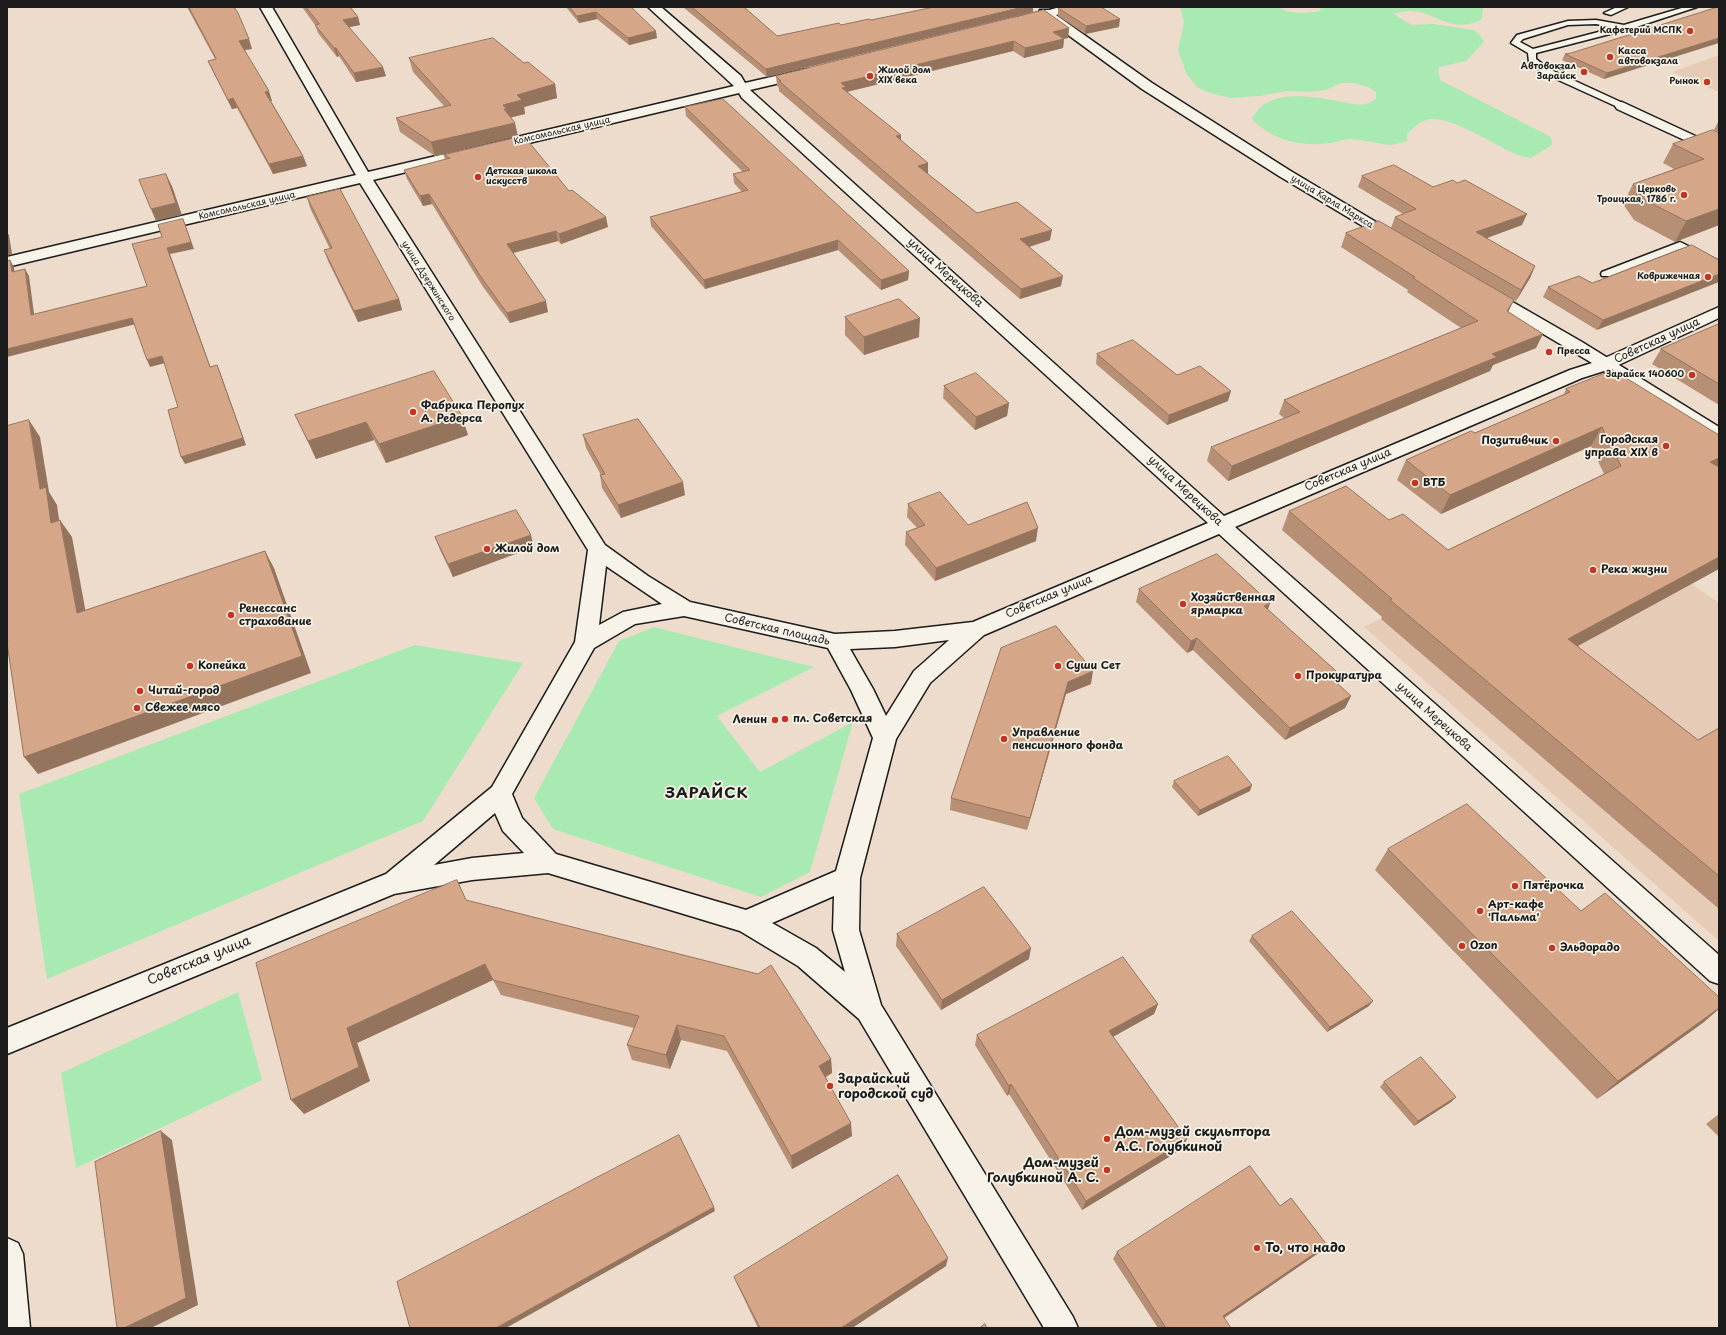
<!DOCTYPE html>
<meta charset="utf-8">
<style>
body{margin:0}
#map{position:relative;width:1726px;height:1335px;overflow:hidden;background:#eddccb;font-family:"Playpen Sans",sans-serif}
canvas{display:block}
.frame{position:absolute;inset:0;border:8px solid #1c1c1c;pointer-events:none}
</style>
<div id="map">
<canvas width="1726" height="1335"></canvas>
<div class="frame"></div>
</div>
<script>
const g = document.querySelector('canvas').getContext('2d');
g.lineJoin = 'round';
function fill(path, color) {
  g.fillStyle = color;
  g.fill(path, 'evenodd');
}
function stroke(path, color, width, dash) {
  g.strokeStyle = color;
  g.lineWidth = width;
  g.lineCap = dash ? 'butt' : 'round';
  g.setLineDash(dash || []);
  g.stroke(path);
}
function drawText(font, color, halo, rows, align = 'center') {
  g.font = font + ' "Playpen Sans",sans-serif';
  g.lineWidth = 3.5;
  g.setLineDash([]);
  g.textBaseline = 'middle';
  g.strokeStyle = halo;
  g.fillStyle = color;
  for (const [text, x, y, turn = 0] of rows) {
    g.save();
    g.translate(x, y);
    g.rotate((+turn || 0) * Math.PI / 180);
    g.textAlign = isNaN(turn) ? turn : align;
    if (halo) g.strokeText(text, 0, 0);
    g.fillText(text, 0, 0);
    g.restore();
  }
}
const built = new Path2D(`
 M1719,55V92L1672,72Z
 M1501,560L1692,584L1719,603V941L1364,627Z`);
const green = new Path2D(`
 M1180,7H1278C1289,15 1307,13 1320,11L1321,7H1483L1482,19C1446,39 1431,0 1393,14L1412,25L1434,24L1474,30L1480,35L1484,42L1466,61L1439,67L1438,71L1440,80L1551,137L1552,145L1531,158L1520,156C1498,147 1453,117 1431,119C1421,120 1413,128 1407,134V141C1403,142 1397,144 1392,145C1379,145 1364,139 1349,139C1343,139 1338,142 1331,143C1302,147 1273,141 1252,119C1267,88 1309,96 1338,101C1345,102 1357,106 1365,104C1369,104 1373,101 1376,99V92L1368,87L1354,83H1341L1326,90L1310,92L1286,91L1260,96L1231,98L1207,92L1197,87L1186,73L1178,50L1184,22Z
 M654,627L814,667L717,716L760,772L853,722L810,872L761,897L553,829L534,798L619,641Z
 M415,645L523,663L423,821L47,979L19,794Z
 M238,992L262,1080L76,1168L61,1073Z`);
const lane = new Path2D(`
 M1617,7H1628L1611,15L1604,13Z
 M1685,7H1697L1633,28L1536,53V59L1549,69L1625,104V108L1622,109L1543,73L1529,62L1528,53L1511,43L1517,35L1568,21L1596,20L1624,25ZM1596,24L1614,28L1533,49L1520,42L1523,39L1568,25Z
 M1680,242L1719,261V268L1680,249L1610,276H1602L1601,274L1602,272Z`);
const street = new Path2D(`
 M1622,102L1719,147V156L1617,109L1615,106L1617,103Z
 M1719,307V318L1610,369L1604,370L1598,369L1595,365L1598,361Z`);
const secondary = new Path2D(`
 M260,7H272L368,172L734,86L648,7H661L741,76L745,83L806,69L810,70L812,73L810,76L750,90L1224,516L1570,370L1592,363L1478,295L1476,292L1478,289L1484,287L1490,289L1582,342L1719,427V441L1713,439L1604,371L1582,378L1235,527L1719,955V984L1710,981L1219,534L984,635L930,683L896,739L860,878L859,930L881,1005L1073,1317L1078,1328H1044L859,1019L798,966L740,931L548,873L472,880L394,894L7,1054V1028L386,874L492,787L575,642L588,550L360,183L7,267V257L356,175ZM739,93L742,98L1208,523L973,622L895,631L835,634L690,602L648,576L605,545L373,180ZM606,566L662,604L623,612L599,625ZM684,616L828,648L851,690L873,738L836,871L746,910L556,854L522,818L512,794L594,648L635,624ZM949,640L914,671L886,716L873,689L850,649L895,647ZM495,813L503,831L524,853L472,858L434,865ZM834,896L833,930L845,972L816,948L772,923Z
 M1060,7H1080L1078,9L1056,15L1152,83L1289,170L1401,237L1404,240L1401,243H1391L1279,176L1142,89L1045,18L1020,25L1014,21L1016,18L1039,13L1040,10H1049Z
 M7,1238L18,1243L23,1254L30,1328H7Z`);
const wall = new Path2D(`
 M187,7H234L252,49L245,50L272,101H271L303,156L307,166L273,174L237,108L232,109L212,70L208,61L215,59Z
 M302,7H350L358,17L360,25L349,27L386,76L356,82L339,56L337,57L318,33L315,25Z
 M566,7H631L657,38L629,45L597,19L579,23Z
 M683,7H744L777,36L871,20L1033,8V12L767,77Z
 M1719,7L1604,79L1562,60L1565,54L1571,53Z
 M1058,8L1119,27L1085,34L1058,16Z
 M1069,28L1068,38L1064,39L1063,48L1024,58L1013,51L847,92L901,135V140L928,173H927L977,213L1050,240L1029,247L1061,286L1020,299L779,91V88L777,86L776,76Z
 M409,58L524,63L555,84L557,98L524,107L525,114L511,117L518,136L435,156L400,132L396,118L444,106L413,72Z
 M685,107L909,271L908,280L881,290L838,250L705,289L651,226L650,217L742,192L734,183L733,174L743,172L686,116Z
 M1719,120V132L1714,130Z
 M1719,133V225L1675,242L1634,220L1623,204L1633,184L1674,169L1663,163L1673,144Z
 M444,155L569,191L608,227L561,244L558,241L513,253L548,312L510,323L483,287L432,204L423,206L407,179L404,170L445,160Z
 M1362,176L1433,187L1522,225L1486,238L1535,266L1530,278L1516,301L1514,300L1508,312L1536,348L1493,365L1490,371L1228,481L1207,461L1211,447L1284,418L1279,414L1284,400L1461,328L1407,292L1408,290L1341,247L1346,233L1391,228L1395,217L1403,214L1358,187Z
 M307,197L399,299L402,310L358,322L328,261L324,250L330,249L310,208Z
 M1692,245L1597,330L1543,297L1548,287L1592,283Z
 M845,317L919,337L864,355L845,335Z
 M1719,324V405L1652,364L1661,349Z
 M1097,354L1177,375L1228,401L1167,425L1096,364Z
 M944,386L1009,403L1007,416L975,430L943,398Z
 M1566,389L1719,435L1577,646L1698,740L1719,728V909L1381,619L1382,617L1282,530L1289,511L1389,520L1448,550L1604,474L1591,446L1441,514L1397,480L1406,460L1475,433L1564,394Z
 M295,415L468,435L386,463L374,440L316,459Z
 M583,435L685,495L621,518L602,488L600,475H601L586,448Z
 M908,504L968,525L1036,541L935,581L905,545L906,532L917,528L907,517Z
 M435,537L534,547L453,577L440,550Z
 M1139,589L1268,610L1333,679L1351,696L1345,708L1285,740L1193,650L1187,653L1136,602Z
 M1001,648L1091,684L1066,694L1027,830L950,810L951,798Z
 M1174,781L1250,791L1198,816L1172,787Z
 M1388,849L1581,911L1704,1022L1597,1099L1375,870Z
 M466,900L831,1059L832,1073L826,1077L852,1136L792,1169L727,1051L681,1040L670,1069L632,1060L627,1045L634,1028L501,995L493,980L357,1043L370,1081L304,1114Z
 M897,934L1029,959L941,1010L896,946Z
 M1252,936L1369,1006L1327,1032L1249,941Z
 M1158,1004L1154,1014L1113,1037L1182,1149L1082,1210L1009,1094L1007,1096L975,1045L977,1035Z
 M1384,1082L1456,1097L1451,1102L1414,1126L1380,1087Z
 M1719,1114V1137L1706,1124Z
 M1280,1206L1327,1245L1320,1252L1224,1318L1231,1328H1158L1113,1259L1117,1252Z
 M946,1266L852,1328H758L737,1284L734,1277Z`);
const shadedWall = new Path2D(`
 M1023,7H1035L1033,8V12L767,77L766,69Z
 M596,12L597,19L579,23L577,16Z
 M358,17L360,25L345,28L343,20Z
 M1120,19L1119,27L1085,34L1086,26Z
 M1069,28L1068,38L1052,41L1053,32Z
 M656,31L657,38L629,45L628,38Z
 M1719,38V43L1604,79L1607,73Z
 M249,39L252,49L243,50L239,41Z
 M1064,39L1063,48L1024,58L1025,48Z
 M1014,41L1013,51L846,92V97L841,83Z
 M334,48H336L339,56L337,57Z
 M383,67L386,76L356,82L354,73Z
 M555,84L557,98L524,107L525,114L509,118L510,122L503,105L517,95Z
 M269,91L272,101H269L265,92Z
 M233,98L237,108L232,109L228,100Z
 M515,123L518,136L435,156L431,142Z
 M901,135V145L896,136Z
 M303,156L307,166L273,174L269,164Z
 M928,163V173L917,176L918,166Z
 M166,174L172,186L182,215L156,221L151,209Z
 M429,194L432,204L423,206L420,196Z
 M1719,209V225L1675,242L1686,221Z
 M1527,214L1522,225L1471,244L1476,232Z
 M606,217L608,227L561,244L559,234Z
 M183,219L194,249L170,254L213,374L210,367L167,248Z
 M1052,230L1050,240L1019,250L1020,239Z
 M556,231L558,241L509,254L507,244Z
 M7,232L9,235L12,254L7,256Z
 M838,240V250L705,289L704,280Z
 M10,260L14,267L15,279L12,272Z
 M1535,266L1530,278L1516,301L1521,290Z
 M25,269L29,276L35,321L31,315Z
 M909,271L908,280L881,290V280Z
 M1719,274V282L1597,330L1603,320Z
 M1063,276L1061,286L1020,299L1021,289Z
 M399,299L402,310L358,322L354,311Z
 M1514,300L1507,314V311Z
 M546,301L548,312L510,323L507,313Z
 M132,318L136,324L7,357V349Z
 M920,318L919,337L864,355V337Z
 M1543,334L1536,348L1493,365L1490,371L1228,481L1232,466L1492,354Z
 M162,356L165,363L150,367L147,360Z
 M217,365L220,372L246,445L185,464L181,457Z
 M1231,391L1228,401L1167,425L1169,415Z
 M1009,403L1007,416L975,430L976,417Z
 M462,416L468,435L386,463L379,444Z
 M29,420L40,437L49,492L57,505L62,540L51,523L40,489Z
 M366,422L374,440L316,459L308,441Z
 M1602,427L1591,446L1441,514L1450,495Z
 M1719,458V470L1710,462Z
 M683,482L685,495L621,518L618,505Z
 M60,520L72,537L89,630L77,613Z
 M1038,528L1036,541L935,581L936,568Z
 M531,535L534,547L453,577L448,564Z
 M265,551L274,568L311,673L38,774L24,757Z
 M1719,557V569L1556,658L1568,639Z
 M1270,603L1266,616L1264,606Z
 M1197,638L1193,650L1187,653L1191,641Z
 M1093,671L1091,684L1066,694L1027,830L1030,818L1068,682Z
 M1336,671L1331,683L1328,675Z
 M1351,696L1345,708L1285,740L1290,728Z
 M1252,785L1250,791L1198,816L1200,810Z
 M1031,948L1029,959L941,1010L942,1000Z
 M485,964L493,980L357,1043L370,1081L304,1114L291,1100L347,1028Z
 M1373,1001L1369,1006L1327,1032L1330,1027Z
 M1158,1004L1154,1014L1105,1041L1109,1031Z
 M1719,1008V1009L1704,1022L1597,1099L1618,1081Z
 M677,1025L681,1040L670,1069L666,1055Z
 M831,1059L832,1073L820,1080L819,1066Z
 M1011,1084L1009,1094L1007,1096L1009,1086Z
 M1456,1097L1451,1102L1414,1126L1418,1121Z
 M851,1123L852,1136L792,1169L791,1156Z
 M161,1131L172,1140L198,1305L151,1328H124Z
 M1187,1139L1182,1149L1082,1210L1086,1201Z
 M714,1207L715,1211L506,1328H496Z
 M1327,1245L1320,1252L1218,1322L1223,1316Z
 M948,1258L946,1266L852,1328H841Z`);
const building = new Path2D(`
 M189,7H234L238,13L249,39L239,41L269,91L265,92L303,156L269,164L233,98L228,100L208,61L216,59Z
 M306,7H350L358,17L343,20L383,67L354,73L336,48H334L315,25L319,24Z
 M570,7H631L656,31L628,38L596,12L577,16Z
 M692,7H744L777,36L839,23L841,25L869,19L871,20L934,7H1023L766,69Z
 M1062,7H1101L1120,19L1086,26L1058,8Z
 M1719,7V38L1607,73L1565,54L1571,53Z
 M1044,10L1069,28L1053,32L1064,39L1025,48L1014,41L841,83L846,87L842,88L901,135L896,136L928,163L918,166L977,213L1017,202L1052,230L1020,239L1063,276L1021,289L779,81H781L776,76Z
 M493,38L524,63L528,62L555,84L517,95L522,100L503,105L507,109H504L515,123L431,142L396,118L451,105L409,58Z
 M723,99L909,271L881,280L838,240L704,280L650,217L748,190L733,174L750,170L685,107Z
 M1713,130L1719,133V209L1686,221L1645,200L1633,184L1704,159L1673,144Z
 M524,136L569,191L572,190L606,217L559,234L556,231L507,244L546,301L507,313L481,277L429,194L420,196L404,170L450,158L444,155Z
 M1394,165L1433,187L1453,180L1457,183L1465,180L1527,214L1476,232L1535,266L1521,290L1395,217L1416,209L1362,176Z
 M166,174L176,203L151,209L139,180Z
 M340,189L399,299L354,311L324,250L332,248L307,197Z
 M183,219L191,242L167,248L210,367L217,365L243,438L181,457L168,410L178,407L162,356L147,360L132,318L7,349V261L10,260L12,272L25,269L31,315L147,286L132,244L162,237L158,225Z
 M1379,221L1514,300L1507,311L1543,334L1492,354L1497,357L1232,466L1211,447L1300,412L1284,400L1478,321L1413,278L1415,277L1346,233Z
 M1692,245L1719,260V274L1603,320L1548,287L1579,276L1592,283Z
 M899,299L920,318L864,337L845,317Z
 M1719,324V384L1661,349Z
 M1133,340L1177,375L1200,366L1231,391L1169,415L1097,354Z
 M1613,370L1719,435V458L1710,462L1719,467V557L1568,639L1698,740L1719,728V876L1390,600L1392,599L1289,511L1346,486L1389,520L1403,514L1448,550L1621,466L1602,427L1450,495L1406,460L1471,431L1475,433L1570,392L1566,389Z
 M434,371L462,416L379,444L366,422L308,441L295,415Z
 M976,373L1009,403L976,417L944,386Z
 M638,419L683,482L618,505L600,475L605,474L583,435Z
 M29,420L40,489L46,487L51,523L60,520L77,613L265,551L302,656L24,757L7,643V426Z
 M940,492L968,525L1027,502L1038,528L936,568L906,532L925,525L908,504Z
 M516,510L531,535L448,564L435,537Z
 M1217,554L1270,603L1264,606L1336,671L1328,675L1351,696L1290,728L1197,638L1191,641L1139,589Z
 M1056,626L1093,671L1068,682L1030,818L951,798L1001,648Z
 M1228,756L1252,785L1200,810L1174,781Z
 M1467,804L1581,911L1605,893L1719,997V1008L1618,1081L1388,849Z
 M457,880L466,900L758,974L771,965L831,1059L819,1066L851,1123L791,1156L724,1036L677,1025L666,1055L627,1045L639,1016L493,980L485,964L347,1028L359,1067L291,1100L256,963Z
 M984,887L1031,948L942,1000L897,934Z
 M1292,911L1373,1001L1330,1027L1252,936Z
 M1123,957L1158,1004L1109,1031L1187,1139L1086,1201L1011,1084L1009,1086L977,1035Z
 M1421,1057L1456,1097L1418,1121L1384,1082Z
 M161,1131L186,1298L124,1328H117L95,1162Z
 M679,1135L714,1207L496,1328H410L397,1282Z
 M1250,1166L1280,1206L1291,1198L1327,1245L1223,1316L1231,1328H1166L1117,1252Z
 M898,1175L948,1258L841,1328H760L734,1277Z
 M985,1324L987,1328H980Z`);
const markers = [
 [1690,31,4,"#c8321e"],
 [1610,57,4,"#c8321e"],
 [1584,72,4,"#c8321e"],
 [870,76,4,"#c8321e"],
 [1707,82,4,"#c8321e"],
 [478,177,4,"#c8321e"],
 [1684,195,4,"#c8321e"],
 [1708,277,4,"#c8321e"],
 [1549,352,4,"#c8321e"],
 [1692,375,4,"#c8321e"],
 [413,412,4,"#c8321e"],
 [1556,441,4,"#c8321e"],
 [1666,446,4,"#c8321e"],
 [1415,483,4,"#c8321e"],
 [487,549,4,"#c8321e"],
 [1593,570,4,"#c8321e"],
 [1183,604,4,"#c8321e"],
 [231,615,4,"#c8321e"],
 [190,666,4,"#c8321e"],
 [1058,666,4,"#c8321e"],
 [1298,676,4,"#c8321e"],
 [140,691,4,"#c8321e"],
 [137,708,4,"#c8321e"],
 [785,719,4,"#c8321e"],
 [775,720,4,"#c8321e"],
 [1004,739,4,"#c8321e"],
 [1515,886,4,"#c8321e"],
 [1480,911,4,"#c8321e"],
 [1462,946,4,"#c8321e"],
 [1552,948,4,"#c8321e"],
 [830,1086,4,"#c8321e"],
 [1107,1139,4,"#c8321e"],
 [1107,1170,4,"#c8321e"],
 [1257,1248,4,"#c8321e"]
];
const farPoinames = [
 ["Кафетерий МСПК",1682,31],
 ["Касса",1618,52,"left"],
 ["автовокзала",1618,62,"left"],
 ["Автовокзал",1576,67],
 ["Зарайск",1576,77],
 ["Жилой дом",878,71,"left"],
 ["XIX века",878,81,"left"],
 ["Рынок",1699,82],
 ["Детская школа",486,172,"left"],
 ["искусств",486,182,"left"],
 ["Церковь",1676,190],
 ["Троицкая, 1786 г.",1676,200],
 ["Коврижечная",1700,277],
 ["Пресса",1557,352,"left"],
 ["Зарайск 140600",1684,375]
];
const farStreetnames = [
 ["Комсомольская улица",562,131,-13],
 ["улица Карла Маркса",1332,202,31],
 ["Комсомольская улица",247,206,-13],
 ["улица Дзержинского",428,281,58]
];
const streetNames = [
 ["улица Мерецкова",945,273,42],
 ["Советская улица",1657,341,-25],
 ["Советская улица",1348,470,-23],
 ["улица Мерецкова",1185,491,43],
 ["Советская улица",1049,597,-23],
 ["Советская площадь",777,630,13],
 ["улица Мерецкова",1434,717,42]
];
const poiNames = [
 ["Фабрика Перопух",421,406],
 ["А. Редерса",421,419],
 ["Городская",1658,440,"right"],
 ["управа XIX в",1658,453,"right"],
 ["Позитивчик",1548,441,"right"],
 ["ВТБ",1423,483],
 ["Жилой дом",495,549],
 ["Река жизни",1601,570],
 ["Хозяйственная",1191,598],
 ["ярмарка",1191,611],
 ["Ренессанс",239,609],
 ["страхование",239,622],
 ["Копейка",198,666],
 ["Суши Сет",1066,666],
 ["Прокуратура",1306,676],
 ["Читай-город",148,691],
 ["Свежее мясо",145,708],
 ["пл. Советская",793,719],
 ["Ленин",767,720,"right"],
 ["Управление",1012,733],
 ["пенсионного фонда",1012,746],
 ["Пятёрочка",1523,886],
 ["Арт-кафе",1488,905],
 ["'Пальма'",1488,918],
 ["Ozon",1470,946],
 ["Эльдорадо",1560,948]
];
const nearStreetnames = [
 ["Советская улица",199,961,-22]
];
const nearPoinames = [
 ["Зарайский",838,1079],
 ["городской суд",838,1094],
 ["Дом-музей скульптора",1115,1132],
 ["А.С. Голубкиной",1115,1147],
 ["Дом-музей",1099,1163,"right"],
 ["Голубкиной А. С.",1099,1178,"right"],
 ["То, что надо",1265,1248]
];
const districtNames = [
 ["ЗАРАЙСК",707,794]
];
fill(built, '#e6ccb7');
fill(green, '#a9eab2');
stroke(lane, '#1c1c1c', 3);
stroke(street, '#1c1c1c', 3);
stroke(secondary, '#1c1c1c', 3);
fill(lane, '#f7f3e8');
fill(street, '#f7f3e8');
fill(secondary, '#f7f3e8');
fill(wall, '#b78f74');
fill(shadedWall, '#95745e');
fill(building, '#d5a687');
stroke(building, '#95745e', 1);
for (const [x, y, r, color] of markers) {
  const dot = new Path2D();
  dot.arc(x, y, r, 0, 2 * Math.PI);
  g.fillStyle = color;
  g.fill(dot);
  stroke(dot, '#f7f3e8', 1.5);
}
drawText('bold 9px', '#1c1c1c', '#f7f3e8', farPoinames, 'right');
drawText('9px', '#1c1c1c', '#f7f3e8', farStreetnames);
drawText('11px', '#1c1c1c', '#f7f3e8', streetNames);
drawText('bold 11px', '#1c1c1c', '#f7f3e8', poiNames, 'left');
drawText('13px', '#1c1c1c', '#f7f3e8', nearStreetnames);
drawText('bold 13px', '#1c1c1c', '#f7f3e8', nearPoinames, 'left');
g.letterSpacing = '1px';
drawText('bold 15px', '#1c1c1c', '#f7f3e8', districtNames);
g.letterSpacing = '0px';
</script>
